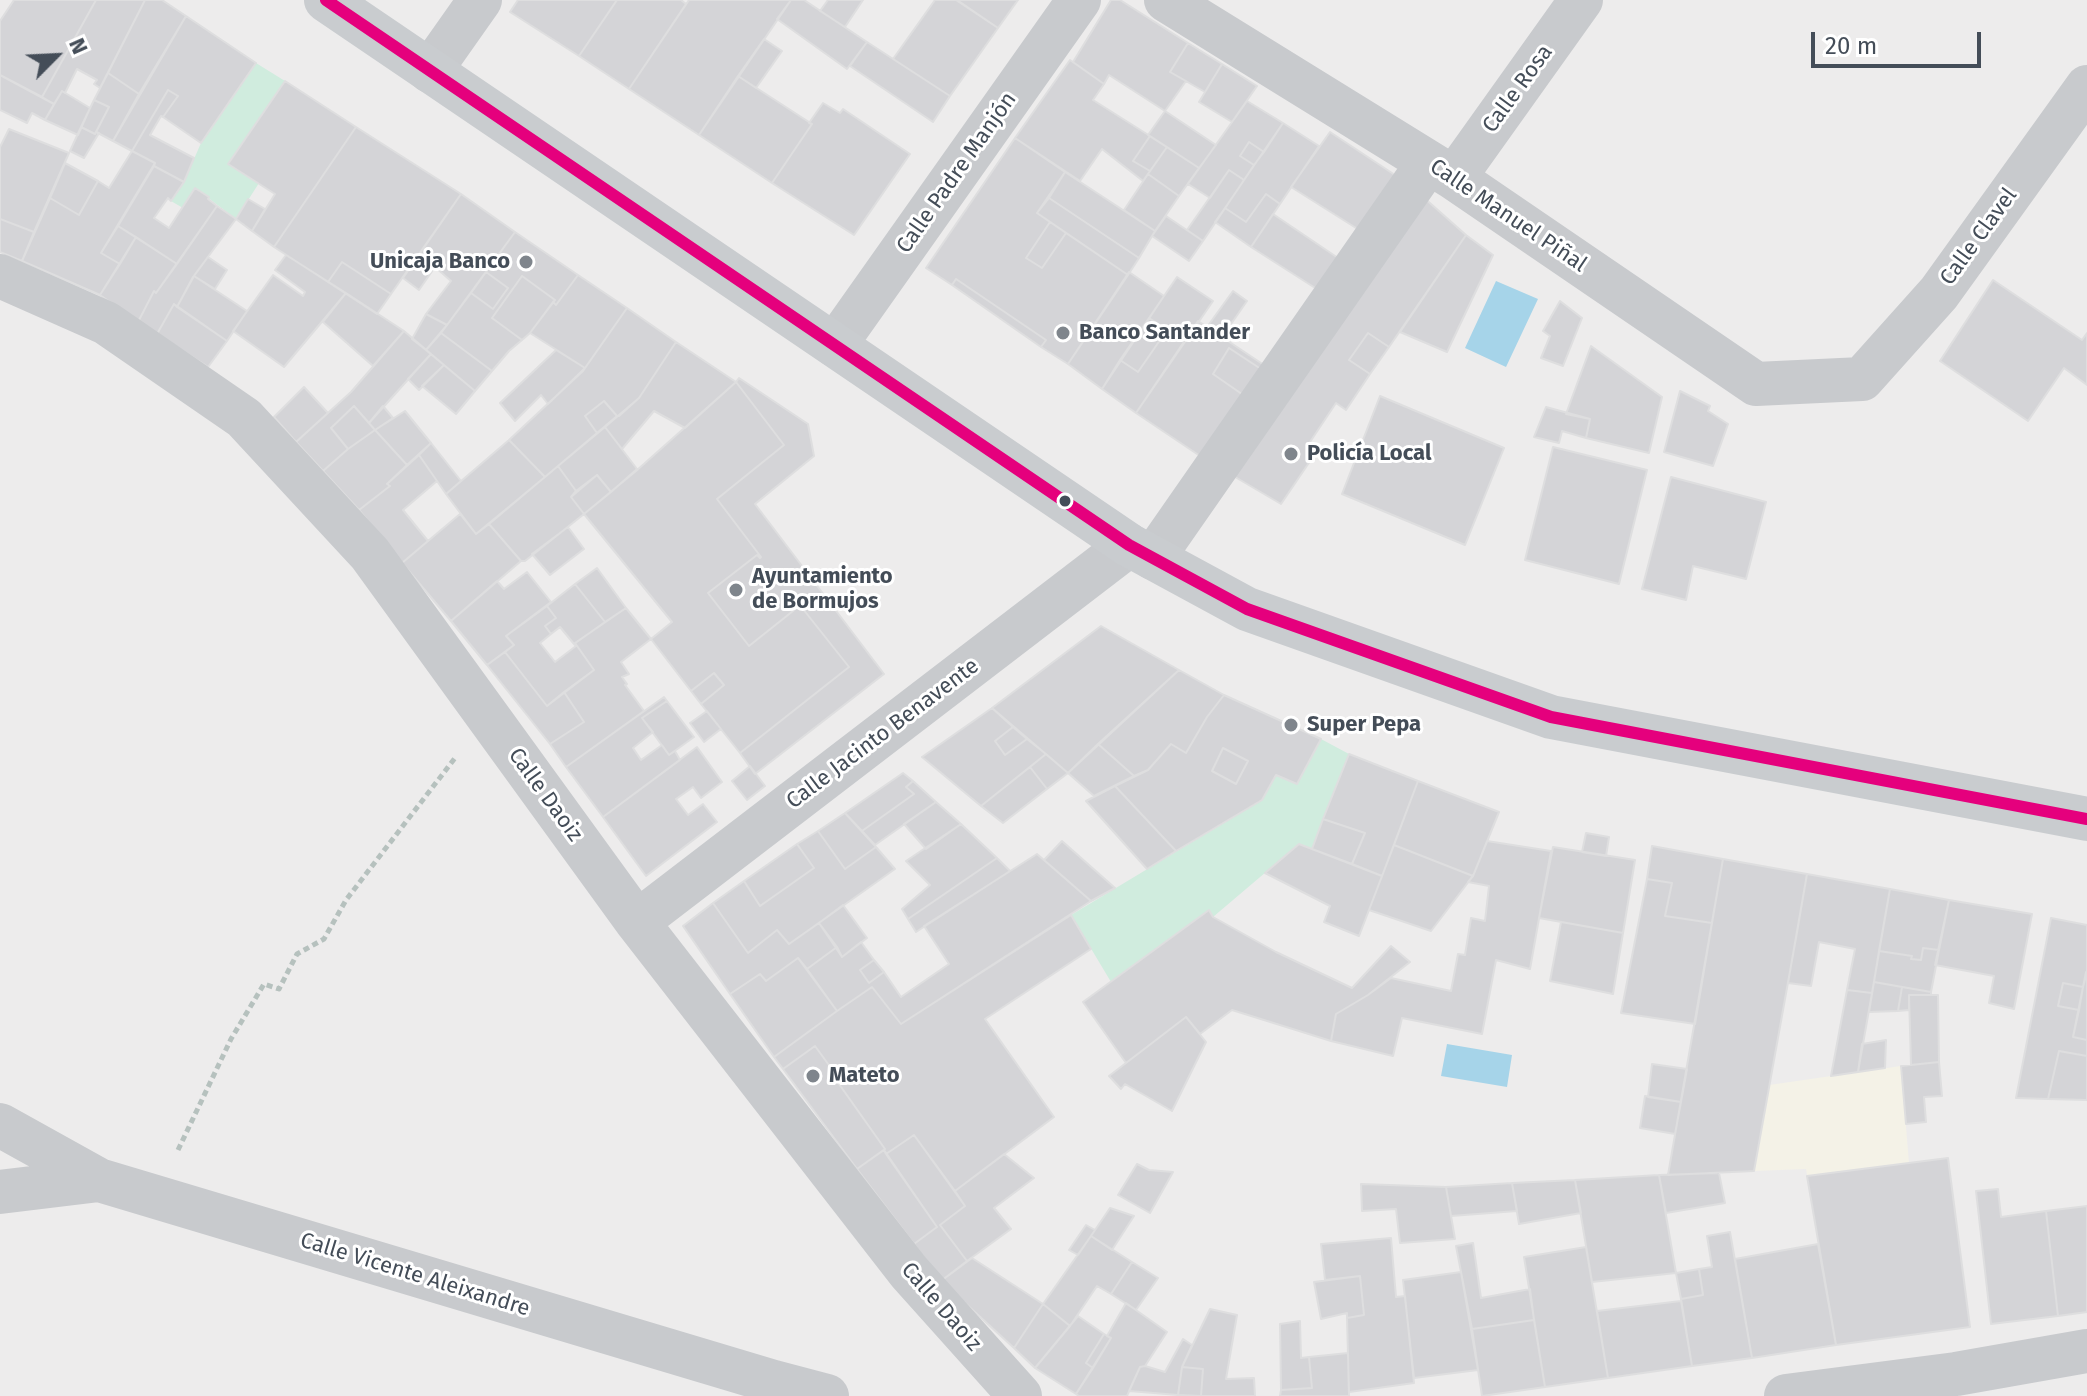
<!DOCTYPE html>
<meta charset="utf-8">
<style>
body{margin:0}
#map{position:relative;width:2087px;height:1396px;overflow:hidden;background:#edecec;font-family:"Fira Sans",sans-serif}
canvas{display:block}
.north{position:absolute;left:16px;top:16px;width:80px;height:80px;-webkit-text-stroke:6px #fff;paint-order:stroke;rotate:66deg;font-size:22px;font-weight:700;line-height:32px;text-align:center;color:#444d58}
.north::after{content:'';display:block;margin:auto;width:28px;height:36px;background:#444d58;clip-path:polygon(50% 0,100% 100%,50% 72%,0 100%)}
.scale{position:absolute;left:1811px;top:32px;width:170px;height:36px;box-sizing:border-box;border:4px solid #444d58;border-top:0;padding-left:10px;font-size:24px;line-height:28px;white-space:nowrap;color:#444d58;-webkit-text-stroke:6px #fff;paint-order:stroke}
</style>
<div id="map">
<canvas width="2087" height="1396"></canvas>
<div class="north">N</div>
<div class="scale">20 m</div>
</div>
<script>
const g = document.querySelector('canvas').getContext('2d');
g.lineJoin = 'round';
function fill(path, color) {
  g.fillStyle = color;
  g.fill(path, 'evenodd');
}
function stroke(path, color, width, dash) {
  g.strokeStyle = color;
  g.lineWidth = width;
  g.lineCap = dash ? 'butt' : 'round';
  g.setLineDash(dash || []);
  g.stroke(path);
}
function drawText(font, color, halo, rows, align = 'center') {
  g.font = font + ' "Fira Sans",sans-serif';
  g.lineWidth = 6;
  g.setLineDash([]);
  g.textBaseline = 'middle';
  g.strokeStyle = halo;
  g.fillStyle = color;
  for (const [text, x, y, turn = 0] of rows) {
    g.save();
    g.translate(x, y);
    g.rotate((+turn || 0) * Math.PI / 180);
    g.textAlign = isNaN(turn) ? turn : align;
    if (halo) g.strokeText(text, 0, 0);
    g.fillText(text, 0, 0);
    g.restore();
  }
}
const commercial = new Path2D(`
 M1901,1066L1909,1163L1948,1158L1970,1327L1836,1345L1806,1169L1754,1171L1769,1085Z`);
const green = new Path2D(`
 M256,63L285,81L228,164L259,183L236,219L195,188L183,208L171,201L184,182L201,143Z
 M1321,739L1349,754L1312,849L1299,844L1213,917L1209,911L1111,982L1071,915L1262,800L1276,775L1297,784Z`);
const water = new Path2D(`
 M1496,281L1538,299L1506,367L1465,348Z
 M1447,1044L1512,1055L1507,1087L1441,1076Z`);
const building = new Path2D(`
 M14,0H96L42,97L0,75V21Z
 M96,0H145L100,88L94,84L97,80L77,69L65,93L62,91L54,104L42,97Z
 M145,0H162L186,16L139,94L108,73Z
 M518,0H617L579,56L510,12Z
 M617,0H681L686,4L629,89L579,56Z
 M689,0H791L699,135L629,89Z
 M791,0H804L867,42L847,69L777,19Z
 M828,0H863L845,27L820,11Z
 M935,0H956L998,28L950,96L893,59Z
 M957,0H1018L998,28Z
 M1111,0H1120L1188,43L1170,72L1186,81L1165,111L1109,75L1104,84L1073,62Z
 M186,16L256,63L201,143L163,117L178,96L168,90L132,151L113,141Z
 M764,39L782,51L756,88L738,76Z
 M867,42L950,96L933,122L850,66Z
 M1188,43L1222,64L1205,92L1170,72Z
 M1070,60L1104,84L1093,100L1150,136L1133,161L1150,171L1143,181L1102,149L1080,181L1015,138Z
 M1222,64L1257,86L1232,122L1199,102Z
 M108,73L139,94L113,141L96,132L109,107L94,100Z
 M0,75L54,104L45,120L32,113L27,123L0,110Z
 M738,76L812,124L772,183L699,135Z
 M285,81L356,127L274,247L252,231L275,194L228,164Z
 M168,90L178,96L163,117L161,116L150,135L194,158L184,182L154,166L155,163L132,151Z
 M62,91L90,108L78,135L45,120Z
 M94,100L109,107L95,134L81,127Z
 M1247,101L1283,123L1264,152L1249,142L1240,156L1254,165L1244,180L1229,170L1210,198L1188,184Z
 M823,103L840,113L843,109L910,154L854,235L772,183L812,124L809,123Z
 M1165,111L1216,145L1199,168L1148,135Z
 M1283,123L1319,146L1280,204L1266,194L1246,222L1225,208Z
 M81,127L95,134L96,132L99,133L84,158L70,151Z
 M356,127L461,194L391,294L342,262L328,282L274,247Z
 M9,129L69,153L34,232L0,219V147Z
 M1330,132L1401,179L1364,233L1291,187Z
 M1150,136L1167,147L1150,171L1133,161Z
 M1015,138L1065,172L1037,213L1050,222L1026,258L1042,268L1066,233L1128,275L1068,364L1041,347L1046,340L956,279L952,285L926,268Z
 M1249,142L1264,152L1254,165L1240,156Z
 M1167,147L1199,168L1179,196L1148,174Z
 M132,151L155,163L101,253L120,264L100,295L22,261L50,198L79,215L98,181L109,188Z
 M65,163L98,181L79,215L50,198Z
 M154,166L184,182L171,201L168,198L154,218L169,228L195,188L209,197L208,199L217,206L177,264L118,226Z
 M1229,170L1244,180L1203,241L1187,230Z
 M1065,172L1155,231L1139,258L1049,198Z
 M1148,174L1179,196L1155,231L1124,210Z
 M461,194L515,232L447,325L426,314L451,281L435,267L419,290L403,278Z
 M1266,194L1280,204L1251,247L1215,222L1225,208L1246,222Z
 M1422,196L1466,235L1389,347L1368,333L1349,360L1370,374L1346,410L1336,403L1310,442L1319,448L1281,504L1230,474Z
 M1049,198L1139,258L1128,275L1037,213Z
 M248,199L265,209L252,231L236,219Z
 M217,206L236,219L193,277L177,307L174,304L157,334L138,322L154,291L156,293Z
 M1273,214L1344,262L1323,293L1251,247Z
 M1166,216L1203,241L1189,261L1152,236Z
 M0,219L34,232L22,261L0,252Z
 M1050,222L1066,233L1042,268L1026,258Z
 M118,226L136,237L120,264L101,253Z
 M515,232L578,275L556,305L553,302L555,300L522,276L492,318L522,340L509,351L492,371L441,333L471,293L493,309L508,288L486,272Z
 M1466,235L1493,255L1447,352L1400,332Z
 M136,237L177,264L156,293L154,291L138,322L100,295Z
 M286,255L346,293L284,367L233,331L273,275L303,296L305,292L275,270Z
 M208,257L227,270L215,289L194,276Z
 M342,262L391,294L377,314L328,282Z
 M486,272L508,288L493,309L471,293Z
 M1129,272L1164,296L1102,389L1068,364Z
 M578,275L627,308L585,368L530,333L553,302L556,305Z
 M194,276L247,311L227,341L177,307Z
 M522,276L555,300L530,333L522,340L492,318Z
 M1177,277L1213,301L1136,413L1102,389L1120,360L1138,372L1167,330L1149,318Z
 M956,279L1046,340L1041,347L952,285Z
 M1993,280L2082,340L2087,333V385L2064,368L2028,421L1940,361Z
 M1233,291L1247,301L1222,337L1270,369L1267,373L1229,348L1213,374L1249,399L1209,462L1136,413L1198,321L1207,327Z
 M346,293L404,331L373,366L323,322Z
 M1560,301L1582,318L1563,366L1541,358L1550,336L1543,331Z
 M174,304L227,341L208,367L157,334Z
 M627,308L676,342L639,398L619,416H617L604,401L585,416L597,433L545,477L509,440L583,371Z
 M426,314L447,325L426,350L412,339Z
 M1149,318L1167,330L1138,372L1120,360Z
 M404,331L431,354L369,423L354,406L331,428L348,449L323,471L296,442L351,392Z
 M441,333L492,371L475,391L426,350Z
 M1368,333L1389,347L1370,374L1349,360Z
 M676,342L736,382L685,428L654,411L622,449L605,427L639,398Z
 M1591,346L1662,397L1649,453L1586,438L1590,419L1566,414Z
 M1229,348L1267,373L1249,399L1213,374Z
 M556,350L585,368L548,404L541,395L515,421L500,403Z
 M431,354L444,365L419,390L408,379Z
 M444,365L475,391L456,414L422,386Z
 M739,378L808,424L814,456L755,504L884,674L755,774L740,753L849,667L799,604L797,605L798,607L749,646L708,593L757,555L760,558L761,557L717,499L784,445L736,382Z
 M736,382L784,445L717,499L761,557L760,558L757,555L708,593L749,646L798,607L797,605L799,604L849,667L740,753L701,704L724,685L714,673L691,691L651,639L672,622L584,514L636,471Z
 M304,387L328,413L296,442L274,417Z
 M1680,391L1710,406L1708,411L1728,424L1713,466L1664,452Z
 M1380,396L1504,448L1465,545L1342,494Z
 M604,401L617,416L597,433L585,416Z
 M354,406L375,430L348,449L331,428Z
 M383,406L393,418L375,430L369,423Z
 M1546,407L1590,419L1586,438L1562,431L1559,443L1534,437Z
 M405,411L431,443L407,465L375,430Z
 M605,427L637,469L611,492L597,475L576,491L558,466Z
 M375,430L407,465L387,484L390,486L359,510L323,471L348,449Z
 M509,440L545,477L476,534L446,494Z
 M431,443L461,481L446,494L419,455Z
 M1553,447L1647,470L1619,584L1525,560Z
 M419,455L437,481L403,510L428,541L402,563L359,510L390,486L387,484Z
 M558,466L576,491L571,497L584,514L525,561H521L489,524Z
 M597,475L611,492L584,514L571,497Z
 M1671,477L1766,502L1746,579L1693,566L1686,600L1642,589Z
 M460,514L476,534L489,524L521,561L451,621L402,563Z
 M568,527L584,549L550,575L532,554Z
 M597,568L626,608L605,622L575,584Z
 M527,572L551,602L506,636L514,645L487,665L451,621L497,581L504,589Z
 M575,584L605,622L574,644L560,627L551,634L545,626L556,618L547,606Z
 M547,606L556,618L545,626L551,634L540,643L555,662L576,646L574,644L575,643L594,670L547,706L505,652L514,645L506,636Z
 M626,608L651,639L621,662L629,674L622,677L627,684L625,685L644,711L566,767L550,744L584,722L564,692L594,670L575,643Z
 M1101,626L1179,670L1068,773L992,708Z
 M505,652L547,706L564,692L584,722L550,744L487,665Z
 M1179,670L1224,695L1207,717L1186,753L1171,744L1148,770L1134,776L1098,744Z
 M714,673L724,685L701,704L691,691Z
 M1224,695L1321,739L1297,784L1276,775L1262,800L1176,851L1115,786L1148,770L1171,744L1186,753L1207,717ZM1223,748L1248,761L1236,784L1212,771Z
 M664,697L667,701L642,718L653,732L633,748L641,760L662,745L669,755L675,751L680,760L603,817L566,767Z
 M667,701L694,737L669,755L642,718Z
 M992,708L1013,727L995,741L1005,755L1027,739L1046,754L981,806L922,757Z
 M707,711L721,729L704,742L690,723Z
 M1013,727L1027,739L1005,755L995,741Z
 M1098,744L1134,776L1094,796L1068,773Z
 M697,747L722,782L701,798L693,787L676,799L688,815L703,804L717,822L646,876L603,817Z
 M1223,748L1248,761L1236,784L1212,771Z
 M1046,754L1068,773L1047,789L1030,767Z
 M1349,754L1418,781L1382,876L1352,864L1365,833L1323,819Z
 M750,766L765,786L747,800L732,781Z
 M1030,767L1047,789L1003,823L981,806Z
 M903,773L913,781L906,787L914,794L862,831L845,813Z
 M913,781L936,802L875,845L862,831L914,794L906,787Z
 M1418,781L1499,812L1473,876L1394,845Z
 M1115,786L1176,851L1147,869L1086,801Z
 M936,802L961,824L926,849L904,824Z
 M845,813L876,847L845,869L818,831Z
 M1323,819L1365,833L1352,864L1312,849Z
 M961,824L997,858L908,919L902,909L930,885L906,861Z
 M818,831L845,869L876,847L895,869L789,944L777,930L748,953L713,903L744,881L760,906L814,868L797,844Z
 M1586,833L1609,837L1606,856L1582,852Z
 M1062,841L1115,888L1091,901L1044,860Z
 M1487,841L1551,851L1530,969L1496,960L1482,1034L1402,1018L1393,1056L1331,1041L1336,1014L1368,995L1391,978L1451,991L1458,954L1465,955L1471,918L1485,921L1489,886L1468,882L1473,876Z
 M797,844L814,868L760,906L744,881Z
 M1299,844L1382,876L1359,936L1324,922L1330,906L1265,873Z
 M1394,845L1473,876L1431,931L1369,910Z
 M1652,846L1723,859L1712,923L1665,916L1672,883L1647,879Z
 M1553,847L1635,860L1623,933L1539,918Z
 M1037,854L1091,901L901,1024L872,987L837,1011L807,969L837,947L842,957L861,942L874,960L860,970L869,983L884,972L901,997L949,964L924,926Z
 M997,858L1010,871L916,932L908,919Z
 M1723,859L1807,874L1796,938L1754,1171L1668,1175Z
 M1807,874L1890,889L1872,993L1847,990L1855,949L1819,942L1811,986L1788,983Z
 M1647,879L1672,883L1665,916L1712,923L1695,1024L1621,1013Z
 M1890,889L1949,900L1939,950L1923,948L1921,960L1911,959L1912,956L1879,951Z
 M1949,900L2032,914L2014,1009L1989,1003L1994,976L1935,965Z
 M713,903L748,953L777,930L789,944L819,923L837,947L807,969L798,958L766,981L760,974L730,994L683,926Z
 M843,905L867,938L842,957L819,923Z
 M1209,910L1213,917L1276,952L1352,988L1391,946L1410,962L1368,995L1336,1014L1331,1041L1232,1010L1200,1034L1186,1017L1126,1063L1083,1002Z
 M1071,915L1091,949L985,1019L1054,1117L955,1191L914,1135L886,1154L884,1150L885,1149L839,1084L842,1083L815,1046L783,1069L774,1057L837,1011L872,987L901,1024Z
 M2051,918L2087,925V972L2083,987L2063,983L2058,1006L2079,1010L2073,1037L2087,1040V1056L2059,1051L2048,1099L2016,1098Z
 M1561,922L1623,933L1613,994L1550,981Z
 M1923,948L1939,950L1931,992L1874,982L1879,951L1912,956L1911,959L1921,960Z
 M798,958L837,1011L774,1057L730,994L760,974L766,981Z
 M874,960L884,972L869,983L860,970Z
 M2086,972H2087V1040L2073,1037Z
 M1874,982L1902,987L1898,1011L1869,1012Z
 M2063,983L2083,987L2079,1010L2058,1006Z
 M1902,987L1931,992V995H1909V1010L1898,1011Z
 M1847,990L1872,993L1858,1072L1831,1076Z
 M1909,995H1938L1939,1062L1911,1065Z
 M1186,1017L1206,1042L1172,1111L1125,1084L1121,1089L1109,1076Z
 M1886,1040L1885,1068L1858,1072L1862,1044Z
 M815,1046L842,1083L839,1084L885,1149L857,1169L783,1069Z
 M2059,1051L2087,1056V1100L2048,1099Z
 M1939,1062L1942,1096L1924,1097L1926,1122L1906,1124L1901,1066Z
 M1652,1064L1687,1069L1681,1102L1648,1097Z
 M1645,1096L1681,1102L1675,1134L1640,1128Z
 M914,1135L965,1206L940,1225L967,1261L941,1281L914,1244L937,1227L886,1154Z
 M884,1150L937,1227L914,1244L857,1169Z
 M1004,1154L1034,1178L994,1208L1011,1229L967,1261L940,1225L965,1206L955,1191Z
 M1948,1158L1970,1327L1836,1345L1807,1176Z
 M1137,1164L1149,1170L1173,1172L1150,1213L1118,1195Z
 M1719,1173L1725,1203L1666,1213L1659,1175Z
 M1659,1175L1676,1273L1592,1282L1575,1180Z
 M1575,1180L1581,1213L1519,1224L1512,1183Z
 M1512,1183L1517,1211L1451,1216L1446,1187Z
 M1361,1184L1446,1187L1455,1239L1400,1243L1396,1209L1362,1211Z
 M1998,1189L2001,1217L2046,1211L2058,1316L1991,1324L1976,1191Z
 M2087,1206V1312L2058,1316L2046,1211Z
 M1110,1208L1134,1216L1112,1250L1091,1236Z
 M1086,1225L1095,1230L1078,1255L1069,1250Z
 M1730,1232L1752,1358L1692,1366L1681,1299L1703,1295L1699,1269L1712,1267L1707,1236Z
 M1091,1236L1132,1262L1111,1294L1097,1286L1070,1326L1043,1304Z
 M1391,1238L1396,1297L1405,1296L1414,1383L1349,1392L1347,1318L1364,1315L1360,1276L1325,1280L1321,1244Z
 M1473,1243L1481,1298L1530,1289L1534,1320L1472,1329L1456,1246Z
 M1818,1244L1836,1345L1752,1358L1735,1259Z
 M1586,1247L1608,1378L1545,1387L1524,1257Z
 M972,1258L1043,1304L1014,1348L941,1281Z
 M1132,1262L1158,1278L1136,1310L1111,1294Z
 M1699,1269L1703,1295L1681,1299L1676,1273Z
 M1461,1272L1478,1370L1414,1378L1403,1280Z
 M1360,1276L1364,1315L1347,1318V1313L1321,1319L1314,1282Z
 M1681,1301L1692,1366L1608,1378L1597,1311Z
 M1126,1303L1167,1332L1145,1366L1140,1367L1127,1396H1079L1076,1394L1111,1338L1107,1336Z
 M1043,1304L1070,1326L1035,1368L1014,1348Z
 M1210,1309L1237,1315L1226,1379L1254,1378L1255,1396H1201L1203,1369L1182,1367Z
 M1078,1316L1104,1334L1086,1363L1093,1368L1076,1394L1035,1368Z
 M1534,1320L1545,1387L1482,1396L1472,1329Z
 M1300,1321L1301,1358L1309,1357L1312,1388L1281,1390L1280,1324Z
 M1104,1334L1111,1338L1093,1368L1086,1363Z
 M1183,1339L1192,1345L1182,1367L1178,1395L1129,1391L1140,1367L1145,1366L1165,1372Z
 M1348,1353L1349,1396H1280L1281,1390L1312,1388L1309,1357Z
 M1182,1367L1203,1369L1201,1396L1178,1395Z`);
const path = new Path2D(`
 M178,1150L231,1039L264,984L279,989L297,954L324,939L346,900L455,758`);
const street = new Path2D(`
 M1166,0L1454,178L1756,384L1862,379L1939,293L2087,87
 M430,71L480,0
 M1454,178L1581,0
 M0,276L106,323L244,418L370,554L637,922L909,1272L1020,1396
 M835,345L1079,0
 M1153,558L1428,163
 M637,922L1129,545
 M0,1125L99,1180
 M0,1192L99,1180L774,1382L827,1396
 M1786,1396L1956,1374L2087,1351`);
const secondary = new Path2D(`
 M326,0L1129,545L1247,609L1551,717L2087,819`);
const bus1 = new Path2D(`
 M326,0L1129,545L1247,609L1551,717L2087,819`);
const markers = [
 [526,262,8,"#7f858c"],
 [1063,333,8,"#7f858c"],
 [1291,454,8,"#7f858c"],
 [1065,501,7,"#444d58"],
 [736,590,8,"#7f858c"],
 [1291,725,8,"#7f858c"],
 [813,1076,8,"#7f858c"]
];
const streetNames = [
 ["Calle Rosa",1518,89,-54],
 ["Calle Padre Manjón",957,173,-55],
 ["Calle Manuel Piñal",1508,216,34],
 ["Calle Clavel",1979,237,-54],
 ["Calle Jacinto Benavente",883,734,-37],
 ["Calle Daoiz",545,795,54],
 ["Calle Vicente Aleixandre",415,1275,17],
 ["Calle Daoiz",941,1307,49]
];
const poiNames = [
 ["Unicaja Banco",510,262,"right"],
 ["Banco Santander",1079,333],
 ["Policía Local",1307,454],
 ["Ayuntamiento",752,577],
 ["de Bormujos",752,602],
 ["Super Pepa",1307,725],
 ["Mateto",829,1076]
];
fill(commercial, '#f4f2e7');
fill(green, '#d0ecde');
fill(water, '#a6d4e9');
fill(building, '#d4d4d7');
stroke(building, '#dededf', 2);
stroke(path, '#b6c1be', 5, [6, 4]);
stroke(street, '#c8cacd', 44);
stroke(secondary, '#c9cccf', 44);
stroke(bus1, '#e5007d', 12);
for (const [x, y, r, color] of markers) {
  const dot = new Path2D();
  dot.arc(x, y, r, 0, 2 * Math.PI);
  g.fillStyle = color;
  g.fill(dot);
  stroke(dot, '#fff', 3);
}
drawText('22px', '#444d58', '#fff', streetNames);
drawText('bold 22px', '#444d58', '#fff', poiNames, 'left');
</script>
